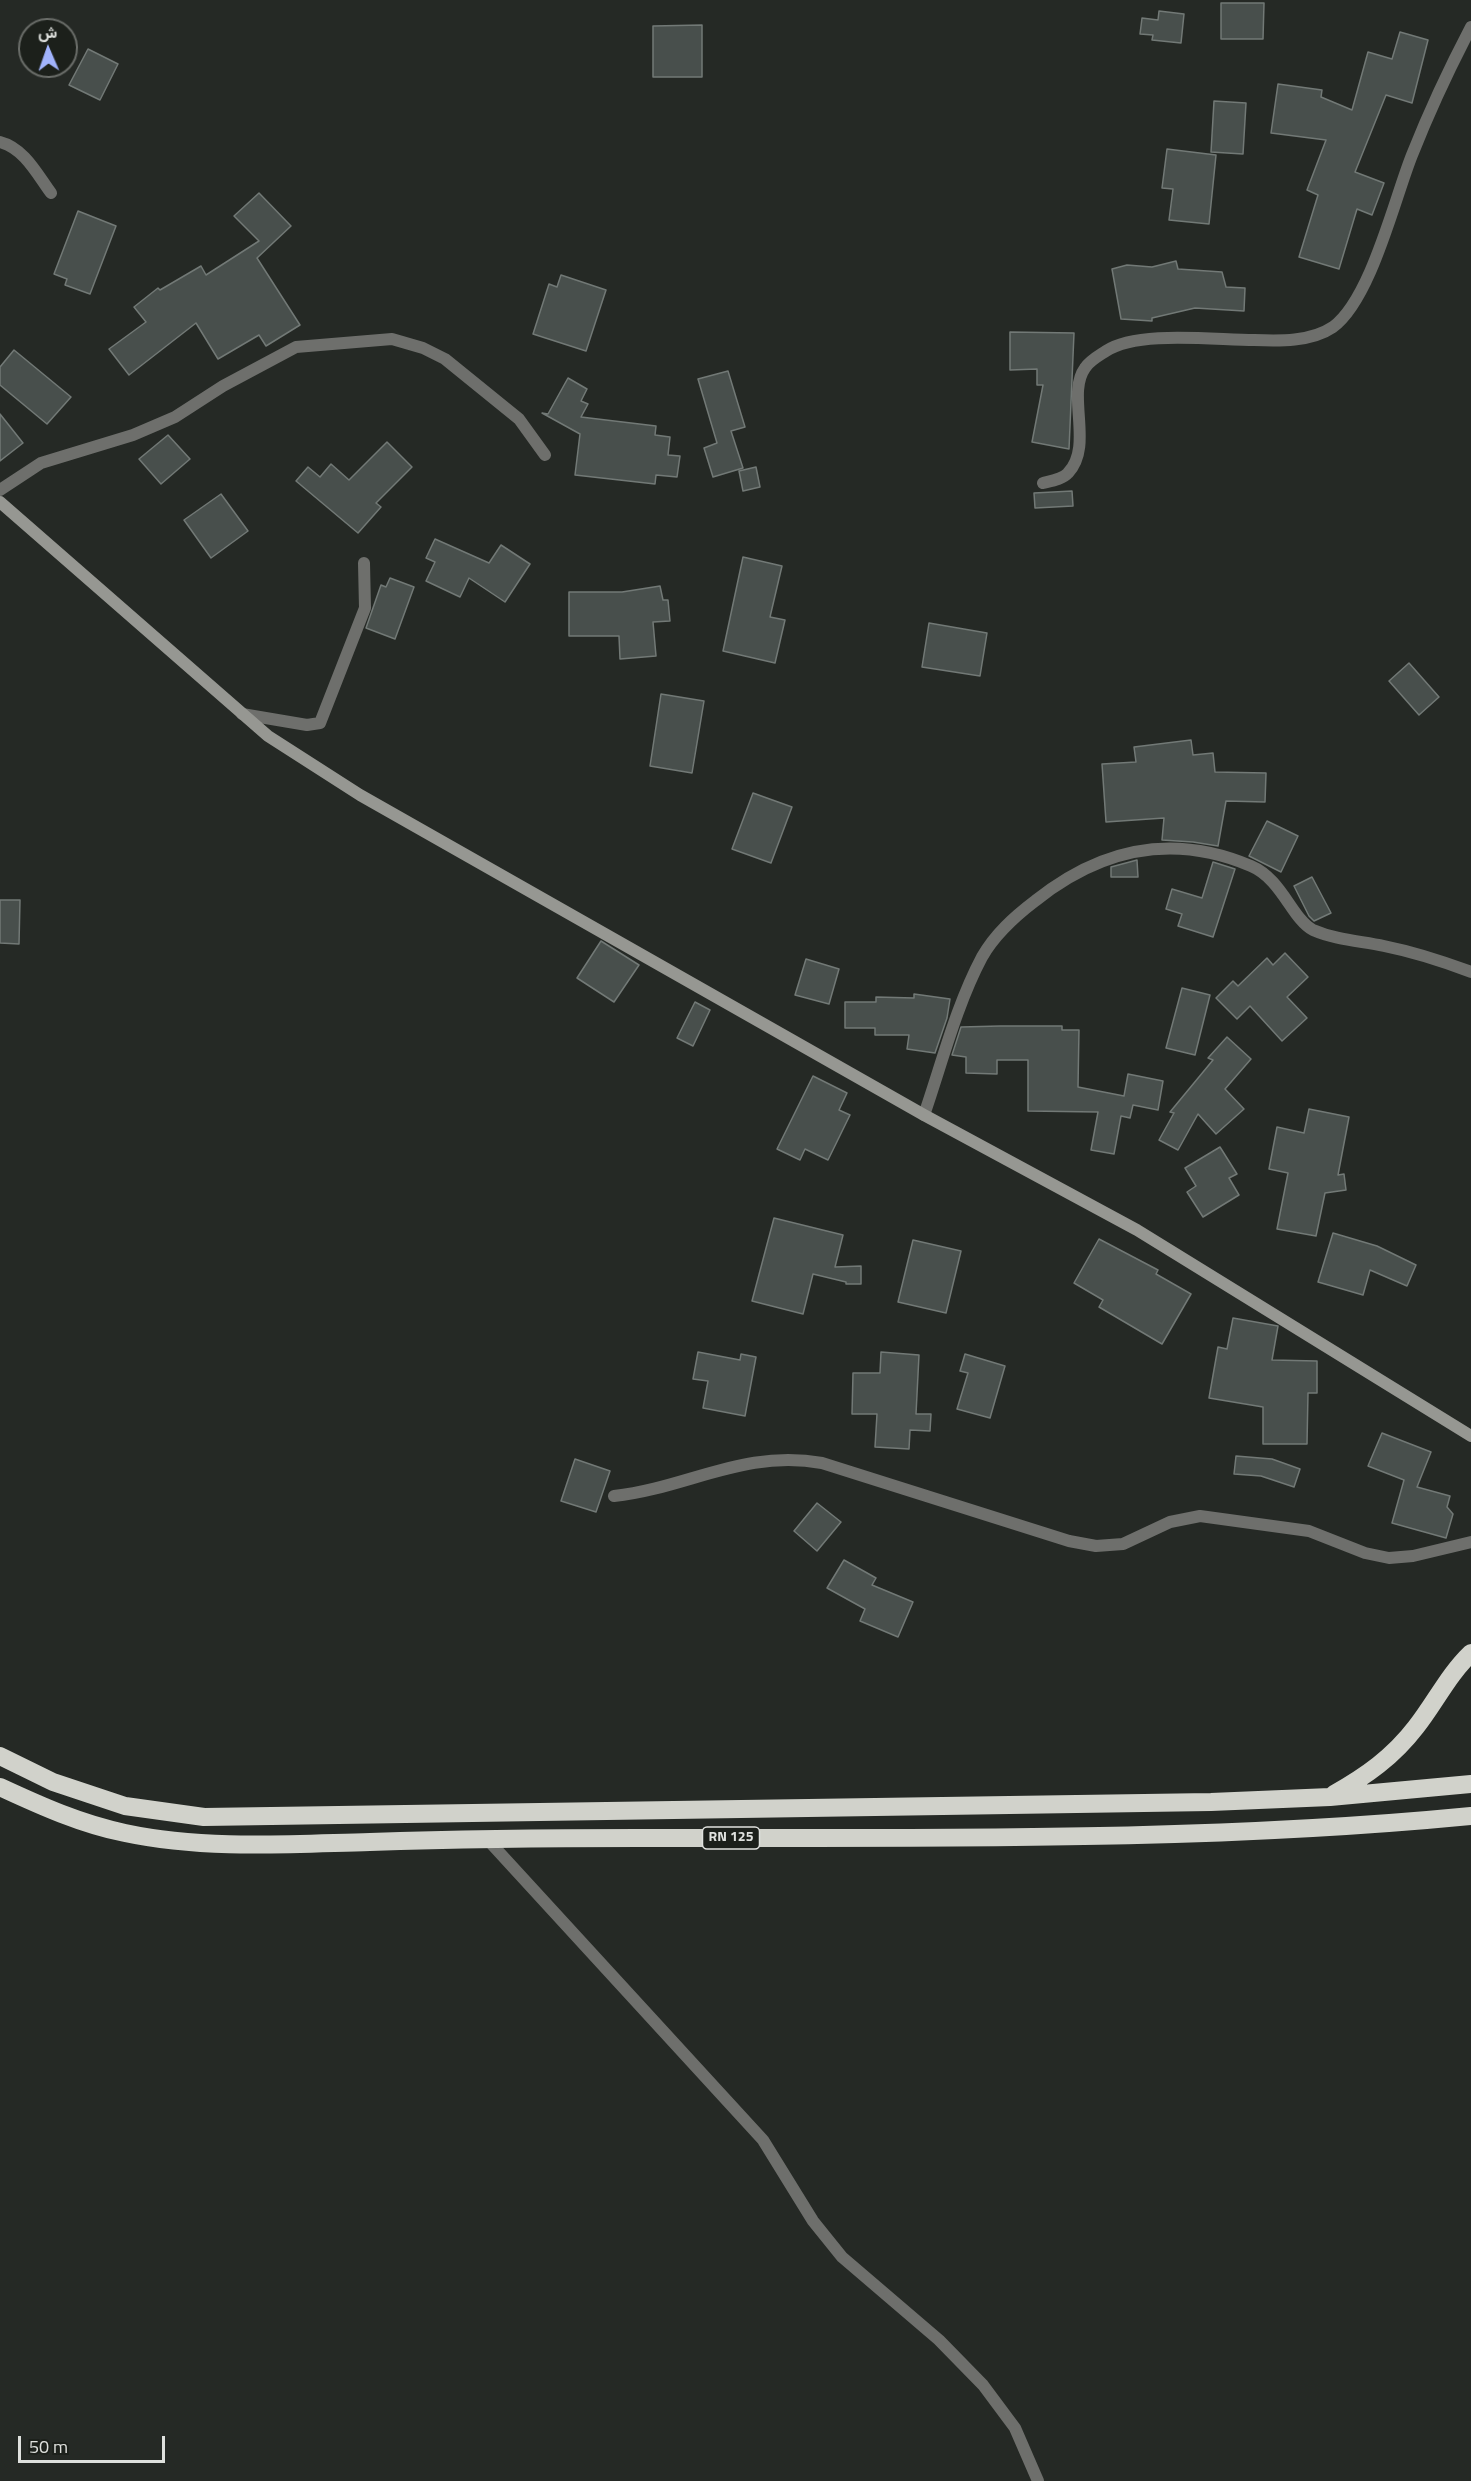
<!DOCTYPE html>
<meta charset="utf-8">
<style>
body{margin:0}
#map{position:relative;width:1471px;height:2481px;overflow:hidden;background:#252925;font-family:"Titillium Web",Vazirmatn,sans-serif}
canvas{display:block}
.north{position:absolute;left:18px;top:18px;width:60px;height:60px;box-sizing:border-box;background:#1c201b;border:2px solid #6a6d69;border-radius:50%;rotate:358deg;font-size:16px;font-weight:700;line-height:24px;text-align:center;color:#dfe1de}
.north::after{content:'';display:block;margin:auto;width:21px;height:27px;background:#a1b3fd;clip-path:polygon(50% 0,100% 100%,50% 72%,0 100%)}
.scale{position:absolute;left:18px;top:2436px;width:147px;height:27px;box-sizing:border-box;border:3px solid #dfe1de;border-top:0;padding-left:8px;font-size:18px;line-height:21px;white-space:nowrap;color:#dfe1de;-webkit-text-stroke:4px #1c201b;paint-order:stroke}
</style>
<div id="map">
<canvas width="1471" height="2481"></canvas>
<div class="north">ش</div>
<div class="scale">50 m</div>
</div>
<script>
const g = document.querySelector('canvas').getContext('2d');
g.lineJoin = 'round';
function fill(path, color) {
  g.fillStyle = color;
  g.fill(path, 'evenodd');
}
function stroke(path, color, width, dash) {
  g.strokeStyle = color;
  g.lineWidth = width;
  g.lineCap = dash ? 'butt' : 'round';
  g.setLineDash(dash || []);
  g.stroke(path);
}
function drawText(font, color, halo, rows, align = 'center') {
  g.font = font + ' "Titillium Web",sans-serif';
  g.lineWidth = 6;
  g.setLineDash([]);
  g.textBaseline = 'middle';
  g.strokeStyle = halo;
  g.fillStyle = color;
  for (const [text, x, y, turn = 0] of rows) {
    g.save();
    g.translate(x, y);
    g.rotate((+turn || 0) * Math.PI / 180);
    g.textAlign = isNaN(turn) ? turn : align;
    if (halo) g.strokeText(text, 0, 0);
    g.fillText(text, 0, 0);
    g.restore();
  }
}
const building = new Path2D(`
 M1221,3H1264L1263,39H1221Z
 M1159,11L1184,14L1181,43L1152,40L1153,35L1140,34L1142,18L1158,20Z
 M702,25V77H653V26Z
 M1400,32L1428,40L1412,103L1386,95L1355,172L1384,183L1372,215L1357,209L1339,269L1299,257L1318,195L1307,190L1326,140L1271,133L1278,84L1322,90L1321,97L1352,110L1368,52L1392,59Z
 M88,49L118,64L100,100L69,85Z
 M1214,101L1246,103L1243,154L1211,152Z
 M1167,149L1216,155L1209,224L1169,220L1173,189L1162,188Z
 M259,193L291,226L257,258L300,325L266,346L259,335L218,359L196,323L129,375L109,349L146,322L134,307L158,288L160,290L201,266L206,275L259,241L234,216Z
 M78,211L116,226L90,294L65,285L67,279L54,274Z
 M1176,261L1178,269L1222,272L1226,287L1245,288L1244,311L1195,308L1152,318V321L1121,319L1112,269L1127,265L1152,267Z
 M561,275L606,290L586,351L533,334L549,284L557,287Z
 M1010,332L1074,333L1069,449L1032,442L1043,385H1037V369L1010,370Z
 M14,350L71,397L47,424L0,385V367Z
 M728,371L745,427L731,431L743,468L713,477L704,448L717,443L698,379Z
 M568,378L587,389L581,401L588,404L581,417L656,426L655,435L670,437L668,455L680,456L677,477L656,475L655,484L575,475L580,434L542,413L548,414Z
 M0,414L23,443L0,461Z
 M168,435L190,459L161,484L139,459Z
 M387,442L412,467L376,503L381,507L358,533L296,481L308,467L320,477L331,464L349,480Z
 M756,467L760,487L743,491L739,471Z
 M1072,491L1073,506L1035,508L1034,493Z
 M221,494L248,531L211,558L184,520Z
 M435,539L489,563L501,545L530,564L505,602L469,578L460,597L426,581L435,562L426,558Z
 M743,557L782,566L770,617L785,620L775,663L723,651Z
 M390,578L414,587L395,639L366,628L381,585L386,587Z
 M660,586L663,600H668L670,621L653,622L656,656L620,659L619,636H569V592H622Z
 M929,623L987,633L980,676L922,667Z
 M1409,663L1439,697L1419,715L1389,681Z
 M661,694L704,701L692,773L650,766Z
 M1191,740L1193,755L1213,753L1215,772L1266,773L1265,802L1226,801L1218,846L1193,842L1162,840L1164,818L1106,822L1102,764L1136,762L1134,747Z
 M753,793L792,807L771,863L732,849Z
 M1267,821L1298,836L1281,872L1249,856Z
 M1137,860L1138,877H1111V867Z
 M1213,862L1235,869L1213,937L1178,926L1182,914L1166,909L1172,889L1202,898Z
 M1312,877L1331,913L1314,921L1309,916L1294,886Z
 M0,900H20L19,944L0,943Z
 M601,941L639,965L614,1002L577,978Z
 M1285,953L1308,977L1287,997L1307,1018L1282,1041L1250,1006L1237,1019L1216,998L1233,981L1238,986L1267,958L1273,965Z
 M806,959L839,969L829,1004L795,995Z
 M1182,988L1210,995L1195,1055L1166,1048Z
 M914,994L950,999L947,1018L935,1053L907,1049L909,1035H875V1028H845V1002H876V997L914,998Z
 M695,1002L710,1010L693,1046L677,1038Z
 M1000,1026H1062V1030H1079L1078,1087L1124,1096L1128,1074L1163,1081L1158,1110L1133,1105L1130,1118L1121,1116L1114,1154L1091,1150L1098,1112L1028,1111V1060H997V1074L966,1073V1057L952,1055L961,1027Z
 M1227,1037L1251,1059L1225,1089L1244,1109L1216,1134L1198,1114L1178,1150L1159,1140L1174,1113L1170,1112L1213,1060L1208,1058Z
 M813,1076L847,1093L839,1110L850,1115L828,1160L805,1149L800,1160L777,1149Z
 M1309,1109L1349,1117L1338,1175L1344,1174L1346,1190L1325,1193L1316,1236L1277,1229L1288,1173L1269,1169L1277,1127L1304,1133Z
 M1220,1147L1237,1174L1229,1178L1239,1195L1203,1217L1187,1192L1196,1186L1185,1168Z
 M774,1218L843,1235L835,1267L861,1266V1284H846V1282L813,1274L803,1314L752,1301Z
 M1333,1233L1377,1246L1416,1265L1407,1286L1370,1270L1363,1295L1318,1282Z
 M1099,1239L1158,1270L1156,1274L1191,1294L1162,1344L1099,1307L1103,1300L1074,1283Z
 M913,1240L961,1251L946,1313L898,1302Z
 M1233,1318L1278,1326L1272,1360L1317,1361V1393H1308L1307,1444H1263V1407L1209,1398L1218,1347L1227,1349Z
 M698,1352L740,1360L741,1354L756,1357L745,1416L703,1408L708,1381L693,1379Z
 M881,1352L919,1355L916,1414H931L930,1431L910,1430L909,1449L875,1447L877,1414H852L853,1373H880Z
 M965,1354L1005,1366L990,1418L957,1409L968,1373L960,1371Z
 M1382,1433L1431,1452L1417,1487L1450,1496L1447,1507L1453,1514L1446,1538L1392,1523L1404,1480L1368,1466Z
 M1236,1456L1272,1459L1300,1469L1294,1487L1261,1476L1234,1474Z
 M575,1459L610,1471L596,1512L561,1501Z
 M817,1503L841,1522L817,1551L794,1531Z
 M844,1560L876,1578L872,1585L913,1602L898,1637L860,1621L865,1609L827,1588Z`);
const street = new Path2D(`
 M0,142C24,148 37,174 51,193
 M1043,483C1051,481 1063,479 1068,473C1094,446 1066,394 1085,368C1089,361 1100,355 1106,351C1137,330 1215,340 1254,340C1279,341 1311,342 1333,327C1371,299 1394,200 1412,155C1429,112 1449,69 1471,27
 M0,490L41,463L133,435L175,417L223,386L296,347L392,339L423,348L445,359L519,419L545,455
 M242,714L307,725L320,723L365,608L364,563
 M924,1115C942,1063 956,1006 982,957C995,934 1014,917 1035,901C1100,849 1171,832 1251,866C1282,879 1292,919 1313,930C1336,940 1360,941 1384,946C1414,952 1442,961 1471,972
 M614,1496C688,1488 744,1449 822,1463L1069,1541L1096,1546L1123,1544L1170,1522L1200,1516L1309,1531L1365,1553L1389,1558L1413,1556L1471,1542
 M487,1839L763,2140L813,2221L842,2257L939,2340L983,2385L1015,2428L1038,2481`);
const secondary = new Path2D(`
 M0,502L268,736L360,795L924,1115L1137,1230L1471,1436`);
const highway = new Path2D(`
 M0,1756L53,1782L125,1806L204,1817L1211,1802L1330,1797L1471,1784
 M0,1787C41,1806 81,1824 125,1833C205,1850 289,1844 370,1842C459,1839 549,1838 638,1838C916,1837 1194,1843 1471,1816
 M1334,1794C1366,1776 1393,1757 1416,1727C1435,1703 1448,1675 1471,1653`);
const shields = [
 [731,1838,57]
];
const shieldNames = [
 ["RN 125",731,1838]
];
fill(building, '#484f4c');
stroke(building, '#727976', 1.5);
stroke(street, '#6e6f6c', 12);
stroke(secondary, '#969792', 12);
stroke(highway, '#d1d2cb', 18);
for (const [x, y, w] of shields) {
  const box = new Path2D();
  box.roundRect(x - w / 2, y - 11, w, 22, 4.5);
  g.fillStyle = '#1c201b';
  g.fill(box);
  stroke(box, '#dfe1de', 1.5);
}
drawText('bold 14px', '#dfe1de', null, shieldNames);
</script>
